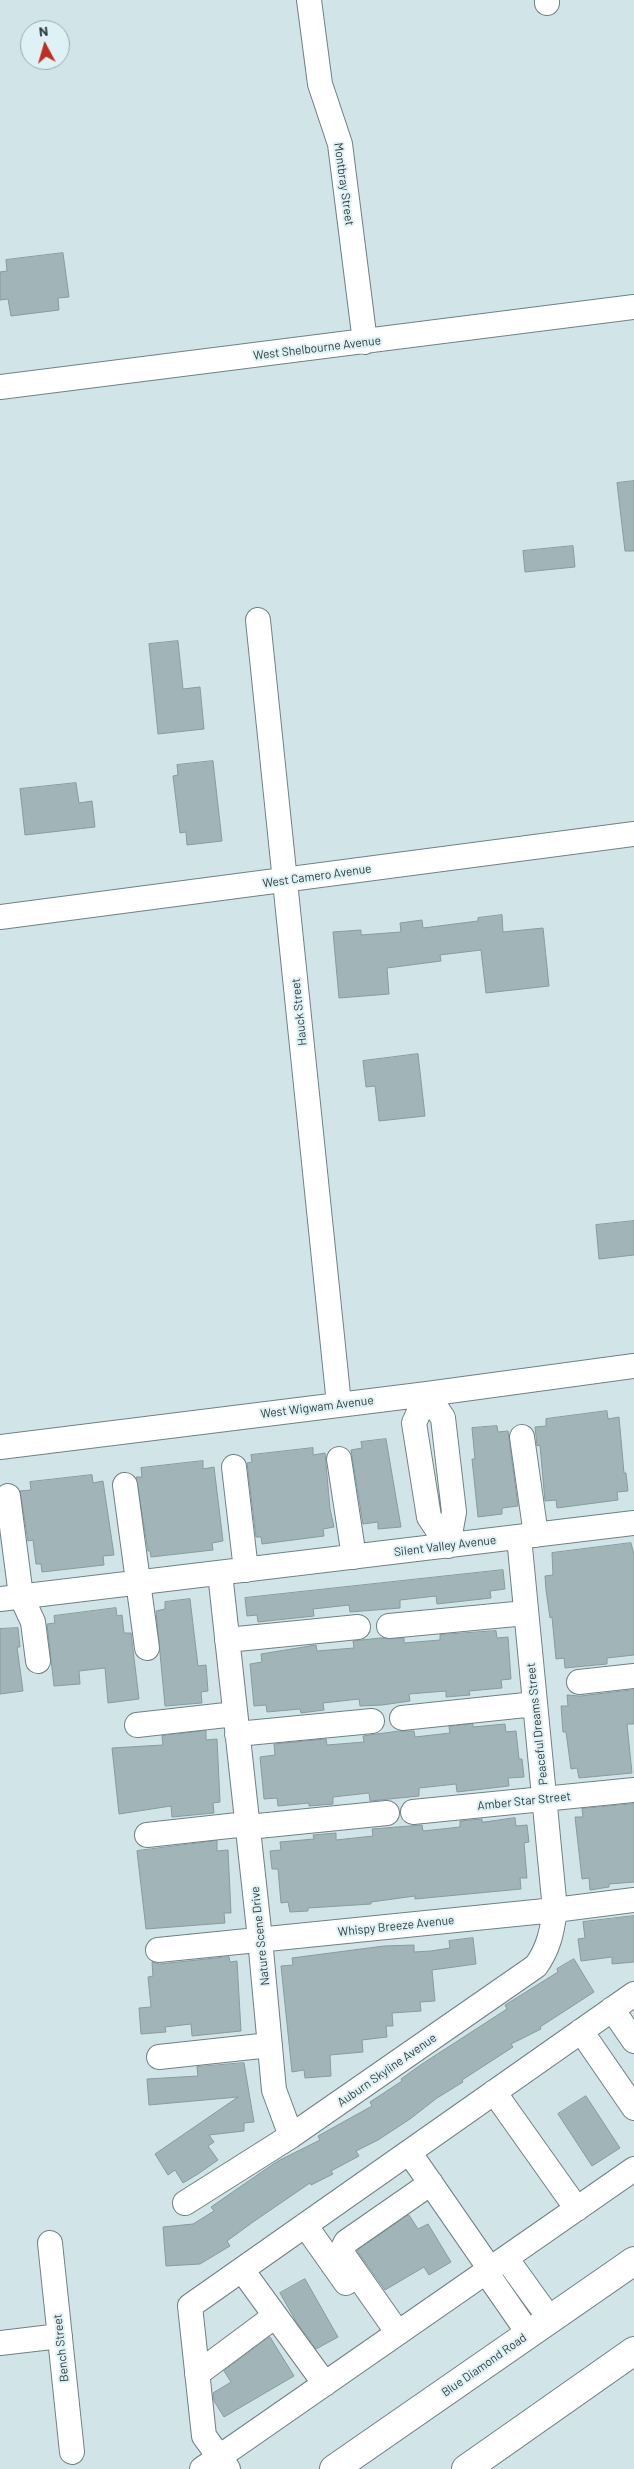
<!DOCTYPE html>
<style>
body{margin:0}
#map{position:relative;width:634px;height:2469px;overflow:hidden;background:#d1e5e9;font-family:Barlow,sans-serif}
canvas{display:block}
.north{position:absolute;left:20px;top:20px;width:50px;height:50px;box-sizing:border-box;background:#def2f6;border:1px solid #9aa9ac;border-radius:50%;rotate:354deg;font-size:14px;font-weight:700;line-height:20px;text-align:center;color:#343c3d}
.north::after{content:'';display:block;margin:auto;width:18px;height:22px;background:#bb2e20;clip-path:polygon(50% 0,100% 100%,50% 72%,0 100%)}
</style>
<div id="map">
<canvas width="634" height="2469"></canvas>
<div class="north">N</div>
</div>
<script>
const g = document.querySelector('canvas').getContext('2d');
g.lineJoin = 'round';
function fill(path, color) {
  g.fillStyle = color;
  g.fill(path, 'evenodd');
}
function stroke(path, color, width, dash) {
  g.strokeStyle = color;
  g.lineWidth = width;
  g.lineCap = dash ? 'butt' : 'round';
  g.setLineDash(dash || []);
  g.stroke(path);
}
function drawText(font, color, halo, rows, align = 'center') {
  g.font = font + ' Barlow,sans-serif';
  g.lineWidth = 4;
  g.setLineDash([]);
  g.textBaseline = 'middle';
  g.strokeStyle = halo;
  g.fillStyle = color;
  for (const [text, x, y, turn = 0] of rows) {
    g.save();
    g.translate(x, y);
    g.rotate((+turn || 0) * Math.PI / 180);
    g.textAlign = isNaN(turn) ? turn : align;
    if (halo) g.strokeText(text, 0, 0);
    g.fillText(text, 0, 0);
    g.restore();
  }
}
const building = new Path2D(`
 M63,253L69,297L58,298L59,310L11,316L8,299L0,300V272L7,271L6,260Z
 M634,481V551H625L617,483Z
 M573,546L575,567L525,572L523,551Z
 M178,641L183,689L200,687L204,729L158,734L149,644Z
 M213,761L222,841L187,845L186,832L180,833L173,776L178,775L177,765Z
 M76,783L79,803L92,801L95,827L25,835L20,789Z
 M502,915L503,932L543,928L549,986L486,993L481,950L440,955L441,961L387,968L389,994L339,998L333,932L361,930V935L401,932L400,923L422,920L423,928L478,921V918Z
 M418,1054L425,1116L379,1121L375,1086L366,1087L363,1061Z
 M634,1221V1255L599,1259L596,1225Z
 M607,1411L608,1419L619,1417L624,1473H626L628,1491L617,1492L618,1500L557,1508L556,1500L545,1501L540,1445L537,1446L535,1427L546,1426V1419Z
 M497,1426L498,1432L508,1431L518,1506L502,1508V1514L478,1517L472,1459H475L472,1428Z
 M386,1439L401,1527L378,1529V1522L363,1524L351,1450L362,1448L361,1442Z
 M313,1448V1455L325,1453L330,1509L334,1527L323,1529L324,1536L262,1544L261,1537H256L247,1463L252,1462L251,1455Z
 M203,1461V1469L214,1467L223,1541L212,1543L213,1550L151,1557L150,1551H148L136,1477H142L141,1468Z
 M92,1475L93,1483L103,1481L114,1555L103,1556L104,1565L42,1572L41,1564H36L33,1540L28,1541L20,1491L31,1490L30,1482Z
 M631,1543L634,1555V1655L607,1658V1664L565,1668L564,1658L556,1659L552,1617L550,1618L546,1590L545,1576L553,1575L552,1553Z
 M503,1570L505,1589L490,1591L491,1598L437,1604L436,1596L400,1600V1608L350,1612L349,1605L313,1609L314,1616L258,1622L257,1615L247,1616L245,1598Z
 M190,1599L198,1666L206,1665L208,1691L201,1692L202,1703L165,1706L156,1611L165,1609V1602Z
 M116,1608L117,1616L122,1615L124,1633H131L139,1699L108,1703L105,1668L79,1671L80,1684L54,1686L47,1624L55,1623L54,1616Z
 M18,1628L20,1647H17L23,1691L0,1694V1629Z
 M496,1631L497,1638L508,1637L511,1679L501,1680L502,1688L469,1691L470,1695L446,1697V1691L409,1694L410,1701L382,1705L360,1706L359,1699L323,1703L324,1710L301,1713L300,1709L267,1712L266,1705L254,1706L250,1664L262,1662L261,1654L316,1645L317,1651L354,1648L353,1641L380,1638H404V1643L440,1640V1635Z
 M634,1690V1724H627L632,1773L579,1778L577,1768L571,1769L566,1732H563L561,1706H568L567,1695L580,1696Z
 M473,1724V1727L505,1724L506,1732L516,1731L519,1759H522L524,1777L508,1778L509,1786L457,1792L456,1784L419,1788V1796L370,1801L369,1793L333,1797V1804L309,1806V1803L278,1806L277,1798L264,1799L260,1757L275,1755L274,1744L326,1739L327,1745L364,1742L363,1736L399,1731H414L415,1737L450,1733L449,1727Z
 M206,1731V1740L217,1739L220,1802L213,1803L214,1813L172,1817L171,1806L119,1814L112,1748L163,1745L162,1736Z
 M634,1804V1882L609,1884V1887L590,1890L589,1878L582,1879L575,1817H583L582,1809Z
 M515,1818L516,1826L527,1825L529,1842L524,1843L527,1878H520L521,1889L415,1899V1896L371,1902V1904L308,1908V1911L290,1912L288,1902L281,1903L278,1869H272L270,1851L281,1850L280,1842L314,1839L313,1835L336,1833V1840L373,1836L372,1829L422,1825L423,1831L460,1827V1821L482,1819V1822Z
 M217,1841V1851L228,1850L231,1913H224L225,1923L146,1929L137,1851Z
 M634,1916V1962L612,1964V1957L581,1961L578,1939L585,1938L583,1922Z
 M473,1938L476,1964L432,1970L435,2001L420,2002L421,2011L392,2013L393,2026H386L387,2037L362,2040L363,2052L330,2055L331,2076L305,2078L304,2070L292,2072L281,1966L293,1965L292,1958L384,1946L414,1945V1952L431,1951L450,1948L449,1941Z
 M229,1957L230,1962L237,1961L241,2031L192,2036L191,2024L165,2027L166,2032L141,2034L139,2008L151,2007L148,1977L153,1976L152,1962L159,1964Z
 M574,1959L594,1992L540,2027L541,2029L511,2044L513,2047L462,2080L463,2082L437,2098L410,2119L378,2140L356,2151L359,2156L331,2171L333,2174L311,2185L310,2183L253,2222L227,2241L230,2246L200,2264L166,2266L163,2227L193,2224L214,2211L211,2207L263,2171L278,2161L320,2140L318,2136L372,2106L370,2102L402,2081L401,2079L422,2064L507,2009L505,2005L558,1972L557,1969Z
 M244,2063L254,2122L244,2123V2131L209,2135L214,2142L208,2146L218,2160L198,2174L183,2183L175,2170L168,2175L155,2154L238,2097L149,2105L147,2079L198,2076L197,2067Z
 M586,2096L620,2148L592,2166L558,2114Z
 M409,2215L418,2229L428,2224L451,2262L429,2275L424,2267L385,2290L357,2251Z
 M305,2279L338,2337L316,2349L297,2323L280,2293Z
 M270,2337L294,2376L224,2417L214,2401L213,2393L231,2382L224,2371Z`);
const minor = new Path2D(`
 M309,0L320,84L340,144L365,342
 M547,0V3
 M0,387L634,307
 M258,620L339,1404
 M0,917L634,834
 M427,1394L414,1423L429,1517L448,1546
 M427,1394L443,1418L454,1512L448,1546
 M522,1437L536,1535
 M0,1447L427,1394L634,1366
 M339,1459L354,1557
 M234,1467L246,1570
 M125,1485L147,1648
 M8,1496L21,1596L33,1622L38,1661
 M220,1573L260,1939L274,2090L291,2136
 M0,1599L634,1523
 M389,1626L526,1613
 M227,1640L358,1627
 M579,1682L634,1676
 M402,1718L535,1704
 M137,1725L235,1714
 M237,1734L372,1721
 M413,1812L634,1790
 M248,1827L387,1813
 M147,1835L247,1824
 M158,1950L555,1910L634,1900
 M612,2009L634,2041
 M581,2031L634,2108
 M159,2057L270,2045
 M494,2092L577,2209
 M409,2152L490,2269
 M185,2203L291,2136L536,1966C549,1948 552,1931 555,1910L519,1537
 M305,2225L346,2283
 M50,2243L72,2452
 M506,2258L550,2319
 M242,2270L325,2384
 M486,2272L529,2334
 M398,2333L344,2256L343,2248L346,2242L431,2183
 M0,2343L60,2336
 M197,2374L275,2316
 M202,2469L634,2169
 M228,2469L204,2436L190,2306L634,1994`);
const highway = new Path2D(`
 M334,2469L634,2261
 M466,2469L634,2351`);
const streetNames = [
 ["Montbray Street",344,184,82],
 ["West Shelbourne Avenue",317,348,-7],
 ["West Camero Avenue",317,876,-8],
 ["Hauck Street",299,1012,-96],
 ["West Wigwam Avenue",317,1407,-7],
 ["Silent Valley Avenue",445,1546,-7],
 ["Peaceful Dreams Street",537,1724,-96],
 ["Amber Star Street",524,1801,-6],
 ["Whispy Breeze Avenue",396,1926,-6],
 ["Nature Scene Drive",260,1936,-96],
 ["Auburn Skyline Avenue",387,2070,-35],
 ["Bench Street",61,2348,-96],
 ["Blue Diamond Road",484,2365,-35]
];
fill(building, '#a1b5b8');
stroke(building, '#889b9e', 1);
stroke(minor, '#6f8185', 26);
stroke(highway, '#6f8185', 30);
stroke(minor, '#fff', 24);
stroke(highway, '#fff', 28);
drawText('12px', '#343c3d', '#def2f6', streetNames);
</script>
